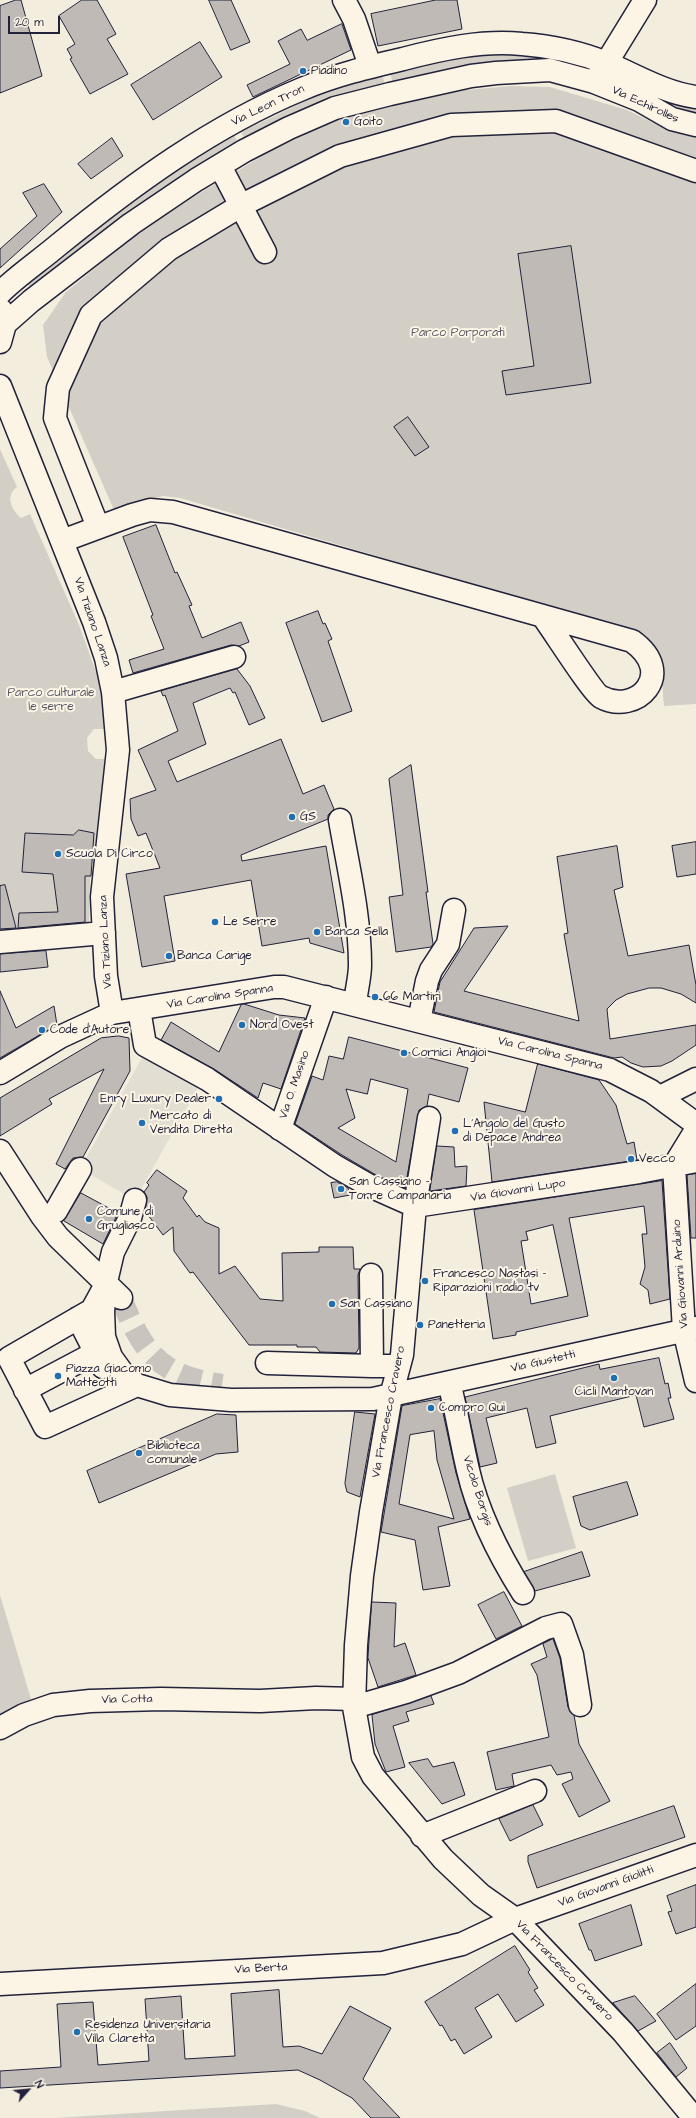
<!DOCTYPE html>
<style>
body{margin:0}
#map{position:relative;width:696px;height:2118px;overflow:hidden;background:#f3edde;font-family:"Architects Daughter",sans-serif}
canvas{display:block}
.north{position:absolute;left:8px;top:2070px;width:40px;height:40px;-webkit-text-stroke:3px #fcf5e5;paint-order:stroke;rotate:63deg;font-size:11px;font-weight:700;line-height:16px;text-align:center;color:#22223b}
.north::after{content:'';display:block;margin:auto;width:14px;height:18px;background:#22223b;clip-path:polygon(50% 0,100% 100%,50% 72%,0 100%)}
.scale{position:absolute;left:8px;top:16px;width:52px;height:18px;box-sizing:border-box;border:2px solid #22223b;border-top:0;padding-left:5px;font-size:12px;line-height:14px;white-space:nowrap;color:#22223b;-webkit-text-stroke:3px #fcf5e5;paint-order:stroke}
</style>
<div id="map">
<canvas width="696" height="2118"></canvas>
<div class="north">N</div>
<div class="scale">20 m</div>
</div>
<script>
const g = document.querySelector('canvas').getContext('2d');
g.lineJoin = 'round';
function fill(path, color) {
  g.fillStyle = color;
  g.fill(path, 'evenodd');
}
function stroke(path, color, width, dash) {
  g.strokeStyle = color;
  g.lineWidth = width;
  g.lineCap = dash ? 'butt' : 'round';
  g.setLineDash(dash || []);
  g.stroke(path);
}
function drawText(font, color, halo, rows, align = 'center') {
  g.font = font + ' "Architects Daughter",sans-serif';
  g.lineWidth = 4;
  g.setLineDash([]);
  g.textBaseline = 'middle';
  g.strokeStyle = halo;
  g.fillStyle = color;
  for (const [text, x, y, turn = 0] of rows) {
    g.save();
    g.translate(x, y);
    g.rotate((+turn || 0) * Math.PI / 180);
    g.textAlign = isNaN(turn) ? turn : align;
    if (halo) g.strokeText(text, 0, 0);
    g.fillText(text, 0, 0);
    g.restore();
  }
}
const built = new Path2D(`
 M148,1047L204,1077L135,1200L80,1169Z`);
const green = new Path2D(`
 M489,53L564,56L561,69L393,86L390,71Z
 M382,74L386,88L247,143L241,132L324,92Z
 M642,84L696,104V118L669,110Z
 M511,86L550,87L627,110L670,131L696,134V704L664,706C661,676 666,647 635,632L180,498L163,496L114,510L47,357L43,325L66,292L138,233L200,193L264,155L310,132L353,114L414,99L466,90Z
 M234,135L240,147L34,291L25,281C92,229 160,177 234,135Z
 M0,449L17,487C5,496 11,509 21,518L30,514L79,625L103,691L105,729H94L87,738L88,751L96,759H106L90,880L89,929L0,939Z
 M555,1474L576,1548L528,1561L507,1488Z
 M0,1595L31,1699L0,1715Z
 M276,2104L305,2111L320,2118H56Z`);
const building = new Path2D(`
 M16,0H21L42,76L0,93V6Z
 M82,0H97L116,34L107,39L128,74L90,94L70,59L72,58L67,49L75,44L59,16Z
 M209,0H231L250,42L231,50Z
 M436,0H457L462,29L378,46L371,14Z
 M342,24L351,50L253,97L247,85L290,64L278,41L301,29L307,40Z
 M200,42L222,77L153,120L131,85Z
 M112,138L123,156L91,179L78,164Z
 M44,184L62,212L0,268V249L37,216L23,193Z
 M571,246L591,383L506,395L502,371L534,366L518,254Z
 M408,417L429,447L415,456L394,427Z
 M156,525L175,573L177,572L192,605L189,606L202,638L241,622L249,642L239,646L231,645L133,673L129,660L164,649L151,616L153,615L123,537Z
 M318,611L323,624L325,623L332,639L328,641L352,711L322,722L286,623Z
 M237,669L250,686L265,718L249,725L235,692L233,693L230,688L193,703L206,744L168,761L177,782L281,739L303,794L324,785L334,809L328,815V819L241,855L242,861L326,846L344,953L310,943L309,938L262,946L251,880L164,896L175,961L142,967L126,874L160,868L146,833L138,836L131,819L130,799L156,790L138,750L178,731L165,695L163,696L161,691Z
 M411,765L428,892H426L433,944L431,947L396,952L389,897L403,895L389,779Z
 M79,830L94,833L91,876H85V922L18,928L19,913L58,912L53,874L22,872L25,833L73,835Z
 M696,842V874L677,877L672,846Z
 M617,846L623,887L614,890L628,956L689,945L696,985V1003L681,994L661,988H649L627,994L616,1000L607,1009L610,1039L696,1025V1045L672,1061L661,1066L643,1067L631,1063L622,1057L614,1058L434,1012L440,982L474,928L508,926L464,991L579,1021L564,934L568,933L557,857Z
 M5,885L16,928L0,929V886Z
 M46,951L48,967L0,972V954Z
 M0,991L16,1028L54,1006L57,1025L0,1058Z
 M244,1004L279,1015L305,1018L281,1089L263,1083L258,1098L214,1069L161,1040L171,1022L219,1052L241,1005Z
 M119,1036L129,1038L130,1071L83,1157L73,1158L65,1169L56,1164L104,1069L49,1099L52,1104L0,1136V1098L101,1038Z
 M349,1037L468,1068L459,1102L429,1094L427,1106L419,1110L405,1188L376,1175L342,1155L295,1124L312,1076L323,1080L329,1056L343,1059ZM371,1079L408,1089L396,1162L338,1128L355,1118L346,1089L367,1094Z
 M538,1064L599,1080L616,1105L627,1144L634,1142L637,1160L492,1182L484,1102L525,1112Z
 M437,1146L454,1147L455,1167L467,1166L466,1186L430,1191Z
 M157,1170L187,1191L183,1198L197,1217L199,1215L205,1222L219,1228V1274L235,1266L260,1299L283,1301L282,1253L319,1252V1247H353L354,1269H360L358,1275L359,1348L356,1353L320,1352L316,1347H297V1345H249L193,1272L190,1273L174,1251L173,1227L163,1235L145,1211L147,1197L144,1192L149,1185L147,1183Z
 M696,1174V1238H691L687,1175Z
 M662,1181L670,1299L650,1304L648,1290L640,1284L645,1267L642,1234H647L644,1206L569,1218L588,1316L516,1332V1335L493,1339L474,1210ZM553,1225L568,1296L531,1304L521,1241L528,1240L526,1232Z
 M337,1182L348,1188L350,1195L334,1198L331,1183Z
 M81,1193L118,1213L103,1244L64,1221Z
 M659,1358L665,1384L668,1383L671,1398H668L674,1419L644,1427L636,1395L550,1416L556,1443L536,1448L527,1408L486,1418L497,1463L480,1467L465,1397L599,1364L600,1369Z
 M440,1399L456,1473L470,1519L438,1527L450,1586L423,1590L415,1540L381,1532L402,1406ZM434,1431L437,1460L454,1519L399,1504L410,1435Z
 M355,1412L375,1414L360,1497L347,1492L345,1484Z
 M217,1414L236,1415L238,1452L216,1454L99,1503L87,1471Z
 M627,1482L638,1515L590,1530L581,1526L573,1497Z
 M582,1552L590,1576L535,1591L524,1572Z
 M504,1592L522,1626L496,1639L478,1605Z
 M372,1602L396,1603L394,1647L405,1643L416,1675L378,1687L368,1658Z
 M553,1639L560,1658L568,1707L574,1715L579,1744L610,1801L579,1817L562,1784L573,1779L571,1772L557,1775L551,1765L512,1774L514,1786L496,1790L487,1752L549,1737L537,1675L531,1664L547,1657L543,1644Z
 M431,1696L434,1704L406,1712L409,1721L393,1726L405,1767L386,1772L375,1744L372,1715Z
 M428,1759L433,1767L454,1762L465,1795L442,1804L409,1763Z
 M533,1805L543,1825L510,1841L499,1819Z
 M674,1806L685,1837L537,1888L528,1862V1856Z
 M696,1885V1927L676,1934L668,1912L672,1911L667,1896Z
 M631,1905L642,1945L595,1961L591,1950H589L579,1924Z
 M515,1946L530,1970L528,1972L538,1988L534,1990L544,2005L516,2022L498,1994L475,2008L492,2037L464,2054L455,2039L451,2041L442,2025L440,2026L425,2002Z
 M696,1984V2026L676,2040L657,2014Z
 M279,1990L283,2047L299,2046L322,2054L350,2006L391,2028L363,2079L400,2118H371L352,2098L320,2080L298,2070L0,2088V2071L61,2067L57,2004L93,2002L98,2065L149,2061L145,1999L181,1996L185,2059L235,2056L231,1994Z
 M635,1996L656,2021L638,2031L613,2003Z
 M670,2043L687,2068L676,2077L657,2053Z`);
const minorTunnel = new Path2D(`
 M121,1298C143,1353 160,1376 222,1385`);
const minor = new Path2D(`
 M344,0L354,19L370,66
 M599,75L645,0
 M220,166L265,252
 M0,293C17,276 38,262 57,246C132,185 212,126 302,89C335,75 369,67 403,59C441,49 482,40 522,44C551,46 582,53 609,64C637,76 665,93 696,97
 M5,324L31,301L131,224L196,180L244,151L289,128L335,108L390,94L471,76L496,73L550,70L594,82L639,100L672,119L696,125
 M0,342L5,324L1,310
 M0,386L94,622L106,658L113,692L118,750L102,897L106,976L112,1013
 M98,527L55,418L58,388L91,315L169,249L242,205L340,156L451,125L556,121L696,171
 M62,541L132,515L150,510L173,512L632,641C678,674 636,716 601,697C593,693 553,630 544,618
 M113,692L234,657
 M340,820C348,867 360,916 360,965C360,978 356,991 355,1004
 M0,942L104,933
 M139,1009L145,1045L207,1079L335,1166L370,1186L415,1206L639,1172L696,1161
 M419,1021L427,981L431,970L448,944L454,910
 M0,1073L60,1037L112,1013L274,987H284L610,1070L651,1091L696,1124
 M660,1097L696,1079
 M429,1118L415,1206L402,1355L391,1396L371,1512L362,1576L356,1645L354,1707L363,1757L373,1776L443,1859L481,1895L515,1919L623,2032L694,2118
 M280,1129L326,997
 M0,1151L42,1216L58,1237L121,1298
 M674,1166L684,1330L696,1381
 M674,1166L696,1130
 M135,1200L130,1218L113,1252L106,1282L103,1311L104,1337L111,1357L124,1375L137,1385L170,1395L231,1400L373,1399L696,1328
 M56,1211L80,1169
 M371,1275L372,1366H399
 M104,1288L92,1310L9,1358L45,1427L137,1385
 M78,1318L103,1367
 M267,1363L372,1366
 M449,1383C457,1412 461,1441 468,1470C478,1514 499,1555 523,1593
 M25,1390L95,1353
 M354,1707L406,1692L458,1673L546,1628L561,1624L572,1655L580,1705
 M0,1728L24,1715L53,1705L90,1701L161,1699L260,1701L316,1698L354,1699
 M422,1836L535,1791
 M0,1984L383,1963L462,1944L515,1919L696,1855`);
const markers = [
 [303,71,4,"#1f6fb2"],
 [346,122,4,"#1f6fb2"],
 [292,817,4,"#1f6fb2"],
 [58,854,4,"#1f6fb2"],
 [215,922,4,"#1f6fb2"],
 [317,932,4,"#1f6fb2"],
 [169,956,4,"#1f6fb2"],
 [375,997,4,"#1f6fb2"],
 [242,1025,4,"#1f6fb2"],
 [42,1030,4,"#1f6fb2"],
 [404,1053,4,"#1f6fb2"],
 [219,1099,4,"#1f6fb2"],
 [142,1123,4,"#1f6fb2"],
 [455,1131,4,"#1f6fb2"],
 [631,1159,4,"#1f6fb2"],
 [341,1189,4,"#1f6fb2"],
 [89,1219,4,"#1f6fb2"],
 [425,1281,4,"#1f6fb2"],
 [332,1304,4,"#1f6fb2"],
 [420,1325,4,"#1f6fb2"],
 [58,1376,4,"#1f6fb2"],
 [614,1378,4,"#1f6fb2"],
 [431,1408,4,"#1f6fb2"],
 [139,1453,4,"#1f6fb2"],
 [77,2032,4,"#1f6fb2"]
];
const poiNames = [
 ["Piadino",311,71],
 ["Goito",354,122],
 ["GS",300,817],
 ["Scuola Di Circo",66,854],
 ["Le Serre",223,922],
 ["Banca Sella",325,932],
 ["Banca Carige",177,956],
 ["66 Martiri",383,997],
 ["Nord Ovest",250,1025],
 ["Code d'Autore",50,1030],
 ["Cornici Angioi",412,1053],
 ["Enry Luxury Dealer",211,1099,"right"],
 ["Mercato di",150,1116],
 ["Vendita Diretta",150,1130],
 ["L'Angolo del Gusto",463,1124],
 ["di Depace Andrea",463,1138],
 ["Vecco",639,1159],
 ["San Cassiano -",349,1182],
 ["Torre Campanaria",349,1196],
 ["Comune di",97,1212],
 ["Grugliasco",97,1226],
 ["Francesco Nastasi -",433,1274],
 ["Riparazioni radio tv",433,1288],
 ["San Cassiano",340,1304],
 ["Panetteria",428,1325],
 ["Piazza Giacomo",66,1369],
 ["Matteotti",66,1383],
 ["Cicli Mantovan",614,1392,"center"],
 ["Compro Qui",439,1408],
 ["Biblioteca",147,1446],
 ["comunale",147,1460],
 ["Residenza Universitaria",85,2025],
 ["Villa Claretta",85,2039]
];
const streetNames = [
 ["Via Echirolles",645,105,25],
 ["Via Leon Tron",268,106,-26],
 ["Via Tiziano Lanza",92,622,71],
 ["Via Tiziano Lanza",106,942,-93],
 ["Via Carolina Spanna",220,997,-9],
 ["Via Carolina Spanna",550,1054,14],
 ["Via O. Masino",295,1085,-71],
 ["Via Giovanni Lupo",518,1191,-9],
 ["Via Giovanni Arduino",681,1274,-94],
 ["Via Giustetti",543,1362,-13],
 ["Via Francesco Cravero",389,1412,-79],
 ["Vicolo Borgis",477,1491,72],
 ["Via Cotta",127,1700,-1],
 ["Via Giovanni Giolitti",606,1887,-20],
 ["Via Berta",261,1969,-3],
 ["Via Francesco Cravero",564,1971,46]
];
const parkNames = [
 ["Parco Porporati",458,333],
 ["Parco culturale",51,693],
 ["le serre",51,707]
];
fill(built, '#e3ded2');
fill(green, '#d4cfc6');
fill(building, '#bfbab6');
stroke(building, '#22223b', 1);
stroke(minorTunnel, '#c9c4bd', 22, [22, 11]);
stroke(minor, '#22223b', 25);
stroke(minor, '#fcf5e5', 22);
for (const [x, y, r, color] of markers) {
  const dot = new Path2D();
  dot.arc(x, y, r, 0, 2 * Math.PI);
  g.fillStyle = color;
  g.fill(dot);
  stroke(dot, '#fcf5e5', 1.5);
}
drawText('12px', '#22223b', '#fcf5e5', poiNames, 'left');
drawText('12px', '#22223b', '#fcf5e5', streetNames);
drawText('12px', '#575665', '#fcf5e5', parkNames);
</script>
